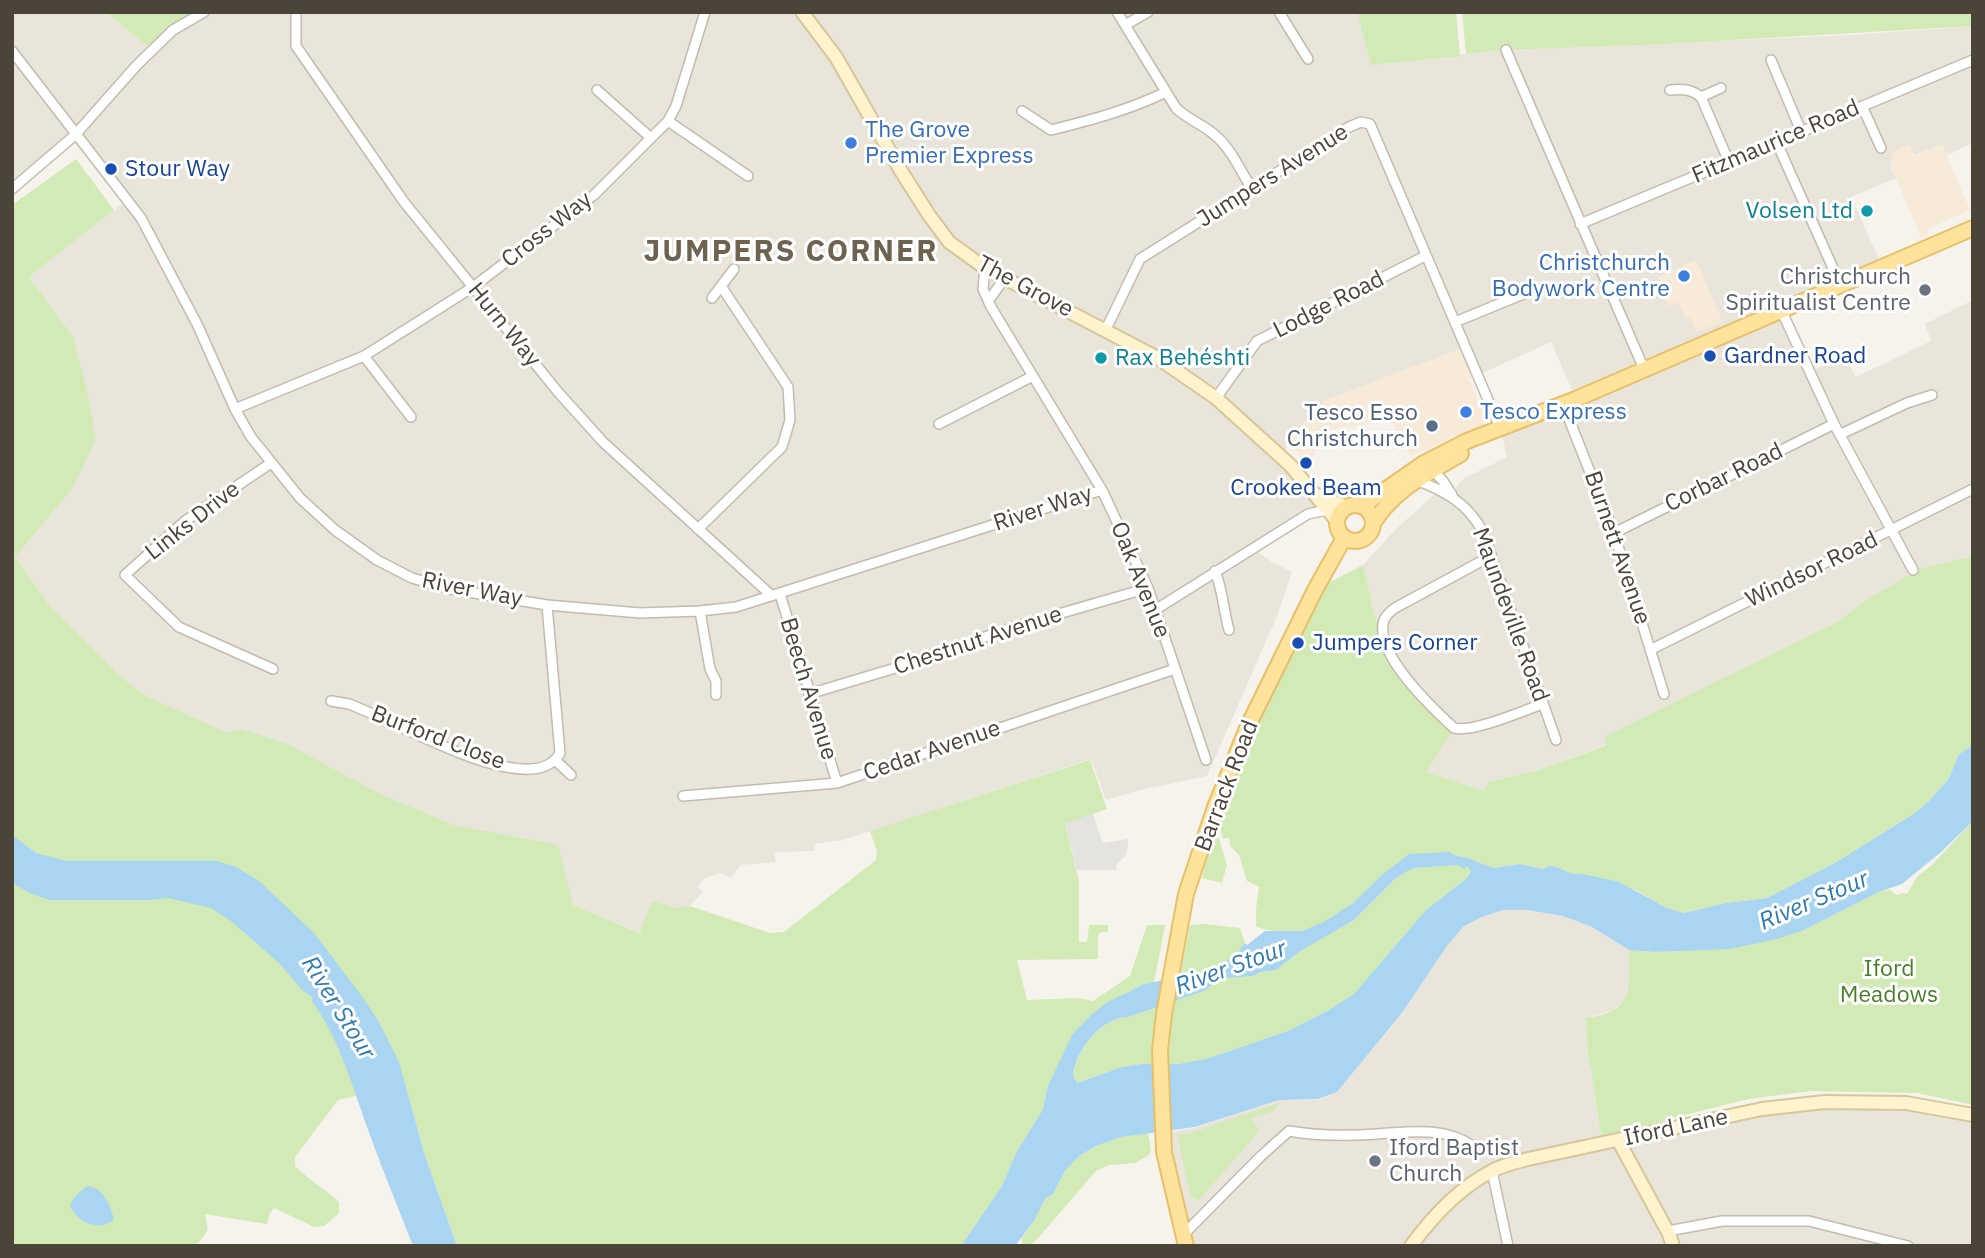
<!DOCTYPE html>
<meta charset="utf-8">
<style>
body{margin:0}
#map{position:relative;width:1985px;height:1258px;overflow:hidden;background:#f6f3ec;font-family:"IBM Plex Sans",sans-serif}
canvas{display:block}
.frame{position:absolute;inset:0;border:14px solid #4b4439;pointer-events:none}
</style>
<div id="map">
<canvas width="1985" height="1258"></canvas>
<div class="frame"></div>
</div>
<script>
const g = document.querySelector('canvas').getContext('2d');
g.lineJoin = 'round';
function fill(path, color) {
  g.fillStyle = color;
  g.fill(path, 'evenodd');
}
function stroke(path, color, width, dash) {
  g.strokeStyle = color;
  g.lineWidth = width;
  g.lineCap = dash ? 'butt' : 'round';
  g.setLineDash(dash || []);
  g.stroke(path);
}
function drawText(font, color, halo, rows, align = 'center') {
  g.font = font + ' "IBM Plex Sans",sans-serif';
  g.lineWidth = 6;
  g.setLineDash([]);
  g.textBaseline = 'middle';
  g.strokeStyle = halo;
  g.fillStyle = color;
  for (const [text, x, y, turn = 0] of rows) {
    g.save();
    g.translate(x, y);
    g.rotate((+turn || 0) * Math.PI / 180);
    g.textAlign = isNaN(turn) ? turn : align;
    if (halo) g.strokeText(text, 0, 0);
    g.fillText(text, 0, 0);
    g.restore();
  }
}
const residential = new Path2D(`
 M12,12H106L152,50L204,12H1357L1371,64L1506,50L1852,35L1973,26V143L1947,155L1942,144L1890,165L1896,178L1851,197L1883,268L1783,312L1810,372L1845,356L1856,377L1931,341L1925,324L1973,300V556L1919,569L1869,598L1837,622L1605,737L1607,744L1539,770L1488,782L1484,791L1425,772L1393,658L1374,614L1363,565L1397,528L1434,495L1456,491L1457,486L1463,479L1507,457L1501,430L1576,399L1551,342L1478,375L1348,393L1326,400L1286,442L1287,449L1280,456L1327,510L1307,514L1252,548L1272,562L1292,572L1277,616L1207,776L1140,790L1106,800L1091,759L881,828L842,840L814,844L815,851L774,852L776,862L741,865L731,878L720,873L705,878L698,887L703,892L690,906L676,908L641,933L573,905L473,830L454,825L227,734L144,695L118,674L83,641L50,606L15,557L72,489L73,338L29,277L127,200L75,136L12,189Z
 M1503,910H1527L1563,916L1592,927L1629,950L1630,991L1621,1003L1613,1010L1586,1018L1588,1059L1591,1068L1602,1143L1764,1110L1906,1103L1973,1116V1246H1186L1164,1133L1195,1128L1279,1099H1283L1284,1103V1099L1318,1100L1337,1092L1401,1015L1447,946L1464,926L1482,917Z`);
const commercial = new Path2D(`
 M1910,144L1915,156L1942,144L1970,210L1927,229L1928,234L1921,237L1890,164L1894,151Z
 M1696,260L1723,322L1696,332L1690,317L1686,319L1678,302L1668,306L1657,277Z
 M1465,347L1478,375L1469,379L1485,415L1483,426L1410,456L1388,415L1367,424L1323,431L1310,463L1286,442L1325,400Z`);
const green = new Path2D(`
 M106,12H204L152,50Z
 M1357,12H1456L1460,56L1371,65Z
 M1462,12H1973V26L1663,44L1506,50L1466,54Z
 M76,159L114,210L29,277L73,337L87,391L96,439L72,489L15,557L50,606L118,674L144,695L227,733L241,729L287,744L382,795L454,825L558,845L573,905L640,933L652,901L676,908L690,906L770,933L784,932L876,860L877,852L870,831L1090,760L1107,809L1065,824L1079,881V942H1087L1089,925H1108V932H1101L1098,936V959L1017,960L1027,1000L1078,998L1093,1001L1130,976L1147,925H1165L1154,983L1144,984L1124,994L1048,1086L1043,1109L1016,1153L1002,1186L961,1246H457L425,1156L405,1084L338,1100L295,1157V1166C309,1180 325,1189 339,1202V1213L324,1226L314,1227L274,1208L269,1214L267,1224L205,1214L208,1230L196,1246H12V205Z
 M1973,556V745L1959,754L1948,780L1930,800L1915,813L1835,863L1767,898L1726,903L1684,913L1667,908L1635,890L1601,878L1573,874L1557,867L1543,869L1520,864L1493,868L1468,858L1410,854C1376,877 1341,925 1299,931C1291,932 1284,931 1277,931C1268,930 1264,930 1256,926V909L1259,887L1247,881L1239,855L1230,846L1229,837L1223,839L1215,807L1315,590L1363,565L1374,614L1393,658L1454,728L1426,772L1484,791L1488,782L1539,770L1607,745L1604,737L1837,622L1869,598L1919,569Z
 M1973,821V1105L1917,1093L1811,1091L1748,1099L1669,1119L1602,1143L1591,1068L1588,1059L1586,1018C1634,1011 1630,990 1629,950L1656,952L1681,951L1804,930L1879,892L1890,890L1896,895L1903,893L1907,894L1917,877L1932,865Z
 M1217,832L1227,865L1222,883L1202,878L1208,851Z
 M1458,865L1467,866L1471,872L1467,878L1426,910L1354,995L1329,1010L1288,1031L1206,1059L1178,1064H1141L1123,1067L1076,1083L1073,1076C1076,1052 1101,1017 1128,1017L1204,991L1216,982L1228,978L1252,976L1261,972L1276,970L1299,952L1354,920L1395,879L1406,872L1415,868Z
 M1204,924L1240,928L1245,943C1230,963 1210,969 1188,980L1180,977L1190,925Z
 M1281,1102L1272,1112L1251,1118L1259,1131L1199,1200L1191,1197L1177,1134H1188Z
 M1148,1133L1151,1150L1149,1155L1135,1163L1109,1165L1096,1171L1039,1237L1030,1246H1023L1022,1238L1034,1221L1045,1199L1053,1194L1065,1171L1079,1156L1096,1146L1121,1137Z`);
const parking = new Path2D(`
 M1093,814L1103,843L1128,839V848L1125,856L1116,865L1117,870H1077L1065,823Z`);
const water = new Path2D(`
 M1973,745V821L1941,852L1902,884L1879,892L1804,930L1777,939L1729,949L1656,952L1629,950L1592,927L1563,916L1527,910H1503L1482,917L1464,926L1447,946L1402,1013L1337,1092L1318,1099L1279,1100L1195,1127L1121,1137L1096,1146L1079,1156L1065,1171L1053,1194L1045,1199L1034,1221L1015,1246H961L1002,1186L1016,1153L1043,1109L1048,1086L1072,1035L1089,1017L1106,1003L1144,984L1180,977L1189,980C1210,969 1230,963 1245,943L1247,945L1265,931H1302L1324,922L1353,903L1382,875L1409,854L1450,852L1456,856L1468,858L1493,868L1520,864L1543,869L1549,866L1557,867L1573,874H1583L1619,882L1667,908L1684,913L1726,903L1767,898L1835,863L1915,813L1930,800L1948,780L1959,754ZM1458,865L1464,869L1467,866L1471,872L1467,878L1426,910L1354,994L1329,1010L1288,1031L1206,1059L1178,1064H1141L1122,1067L1077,1083L1073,1076C1075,1052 1101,1017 1128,1017L1204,991L1216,982L1228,978L1252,976L1261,972L1276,970L1299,952L1354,920L1395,879L1406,872L1415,868Z
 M12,835L36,853L66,861H217L236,867L259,881L314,933L364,999L379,1022L399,1062L425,1156L457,1246H413C399,1209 383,1172 370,1135C353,1089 341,1042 312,1001V997L302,990L279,963L231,921L211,908L168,898L148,900H50L32,894L12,883Z
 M89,1186C104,1189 110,1205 114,1219C100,1233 76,1222 70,1205C74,1197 81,1189 89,1186Z`);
const street = new Path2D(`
 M296,12V46L404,202L558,392L603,442L772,596
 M1117,12L1176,108C1188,120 1205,125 1217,137C1232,150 1241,172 1252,189
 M1279,12L1308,59
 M1125,25L1148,12
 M1506,50L1644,369
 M12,51L141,218L197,324L235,409L251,437L300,498L335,530L377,560L412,578L450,589L547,605L640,613L700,611L736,607L1102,490
 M1771,60L1801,131
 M597,90L651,138
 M1670,90C1683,89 1691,89 1701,97L1729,162
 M1701,97L1721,88
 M1862,106L1881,148
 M1022,111L1051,130C1091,120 1129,110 1166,92
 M668,121L748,176
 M1776,141L1841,286
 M12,189L75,135L136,66L173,30L204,12
 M1580,224L1973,60
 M985,268L983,289L991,307L1102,490L1148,588L1206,760
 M712,298L734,269
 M989,300L1004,279
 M1782,312L1834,424L1913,570
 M1455,322L1533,290
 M1106,329L1140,259L1349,127L1361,122L1370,124L1501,430
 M364,356L411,417
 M1216,398L1257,341L1425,256
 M1563,404L1614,533L1664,694
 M235,409L364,356L473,287L594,195L668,121L676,106L705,12
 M939,424L1033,376
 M1841,434L1907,403L1932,395
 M271,463L185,521L125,575L179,627L273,669
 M1431,468L1443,481L1452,495
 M1416,480C1446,491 1468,504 1483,532L1556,740
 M698,529L782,447L790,420L788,387L721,286
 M1614,533L1834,424
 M1491,556L1395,608C1391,611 1386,615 1384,620C1373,652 1432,708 1454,728C1472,733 1523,711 1542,704
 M1215,571C1223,590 1223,609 1229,630
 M780,594L837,783
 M1155,610L1308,514L1327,510
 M700,611L710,669L716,681V695
 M1652,649L1973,489
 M809,694L892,669L1017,626L1148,588
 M331,701L349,704C398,723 473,767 523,769C538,770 553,766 560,753L547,605
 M555,760L571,775
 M683,796L837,783L1175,669
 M1492,1171L1508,1246
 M1668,1231L1722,1221H1809L1908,1246
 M1183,1235L1261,1156L1289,1131C1317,1136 1348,1136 1377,1134C1410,1132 1443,1126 1473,1146`);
const secondary = new Path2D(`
 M802,12L836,57L901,171L929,215L949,242L985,268L1158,358L1216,398L1290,465L1337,521
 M1317,495L1347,507
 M1618,1140L1669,1234L1673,1246
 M1411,1246C1432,1217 1459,1188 1492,1171C1503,1165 1516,1162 1528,1159L1762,1109L1825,1102L1906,1103L1973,1115`);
const primary = new Path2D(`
 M1337 523a18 18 0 1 1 36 0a18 18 0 1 1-36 0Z
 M1362,506L1424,463L1467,441L1576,399L1973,228
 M1374,522C1395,489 1428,473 1461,454
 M1186,1246L1164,1152L1160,1050L1164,1014L1186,894L1215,807L1248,726L1315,590L1344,538`);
const markers = [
 [851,143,7,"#3f7fe0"],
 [111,169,7,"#1a4fb4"],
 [1867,211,7,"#0f9aa8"],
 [1684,276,7,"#3f7fe0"],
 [1925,290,7,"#6b7280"],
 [1710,356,7,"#1a4fb4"],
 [1101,358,7,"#0f9aa8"],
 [1466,412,7,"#3f7fe0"],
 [1432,426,7,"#5c6f8a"],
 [1306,463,7,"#1a4fb4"],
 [1298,643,7,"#1a4fb4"],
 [1375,1161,7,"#6b7280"]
];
const shopNames = [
 ["The Grove",865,130],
 ["Premier Express",865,156],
 ["Christchurch",1670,263,"right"],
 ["Bodywork Centre",1670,289,"right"],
 ["Tesco Express",1480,412]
];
const streetNames = [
 ["Fitzmaurice Road",1776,142,-23],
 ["Jumpers Avenue",1273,176,-32],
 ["Cross Way",547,230,-38],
 ["The Grove",1025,287,28],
 ["Lodge Road",1329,305,-27],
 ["Hurn Way",504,325,51],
 ["Corbar Road",1724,478,-26],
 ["River Way",1043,509,-18],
 ["Links Drive",193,521,-38],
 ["Burnett Avenue",1617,548,71],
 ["Windsor Road",1812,570,-26],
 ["Oak Avenue",1140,580,68],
 ["River Way",472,590,11],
 ["Maundeville Road",1510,615,70],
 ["Chestnut Avenue",978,641,-18],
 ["Beech Avenue",808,689,73],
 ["Burford Close",438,738,21],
 ["Cedar Avenue",932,751,-19],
 ["Barrack Road",1227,786,-69],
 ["Iford Lane",1676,1128,-12]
];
const transitNames = [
 ["Stour Way",125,169],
 ["Gardner Road",1724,356],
 ["Crooked Beam",1306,488,"center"],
 ["Jumpers Corner",1312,643]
];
const cultureNames = [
 ["Volsen Ltd",1853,211],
 ["Rax Behéshti",1115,358,"left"]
];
const worshipNames = [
 ["Christchurch",1911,277],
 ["Spiritualist Centre",1911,303],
 ["Iford Baptist",1389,1148,"left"],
 ["Church",1389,1174,"left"]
];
const serviceNames = [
 ["Tesco Esso",1418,413],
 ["Christchurch",1418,439]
];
const parkNames = [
 ["Iford",1889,969],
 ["Meadows",1889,995]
];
const waterNames = [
 ["River Stour",1814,901,-23],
 ["River Stour",1231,968,-20],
 ["River Stour",338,1008,58]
];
const districtNames = [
 ["JUMPERS CORNER",791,252]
];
fill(residential, '#eae5da');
fill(commercial, '#f7ead8');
fill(green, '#d2eab5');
fill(parking, '#e5e3e0');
fill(water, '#a9d4f2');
stroke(street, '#c2bbae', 12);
stroke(secondary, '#d6c79b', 16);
stroke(primary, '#e6c16a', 18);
stroke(street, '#fff', 9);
stroke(secondary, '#fff3cd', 12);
stroke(primary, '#ffe39c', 14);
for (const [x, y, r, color] of markers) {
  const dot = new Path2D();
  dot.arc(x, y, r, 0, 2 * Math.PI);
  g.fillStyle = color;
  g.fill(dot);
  stroke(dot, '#fff', 2.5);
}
drawText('23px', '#366cbe', '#fff', shopNames, 'left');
drawText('23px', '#4b4439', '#fff', streetNames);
drawText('23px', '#164399', '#fff', transitNames, 'left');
drawText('23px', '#0d838f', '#fff', cultureNames, 'right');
drawText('23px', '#5b616d', '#fff', worshipNames, 'right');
drawText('23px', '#4e5e75', '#fff', serviceNames, 'right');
drawText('23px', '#4a7f2a', '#fff', parkNames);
drawText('italic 24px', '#2e7ab2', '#fff', waterNames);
g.letterSpacing = '2px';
drawText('bold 30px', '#6e6250', '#fff', districtNames);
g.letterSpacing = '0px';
</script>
